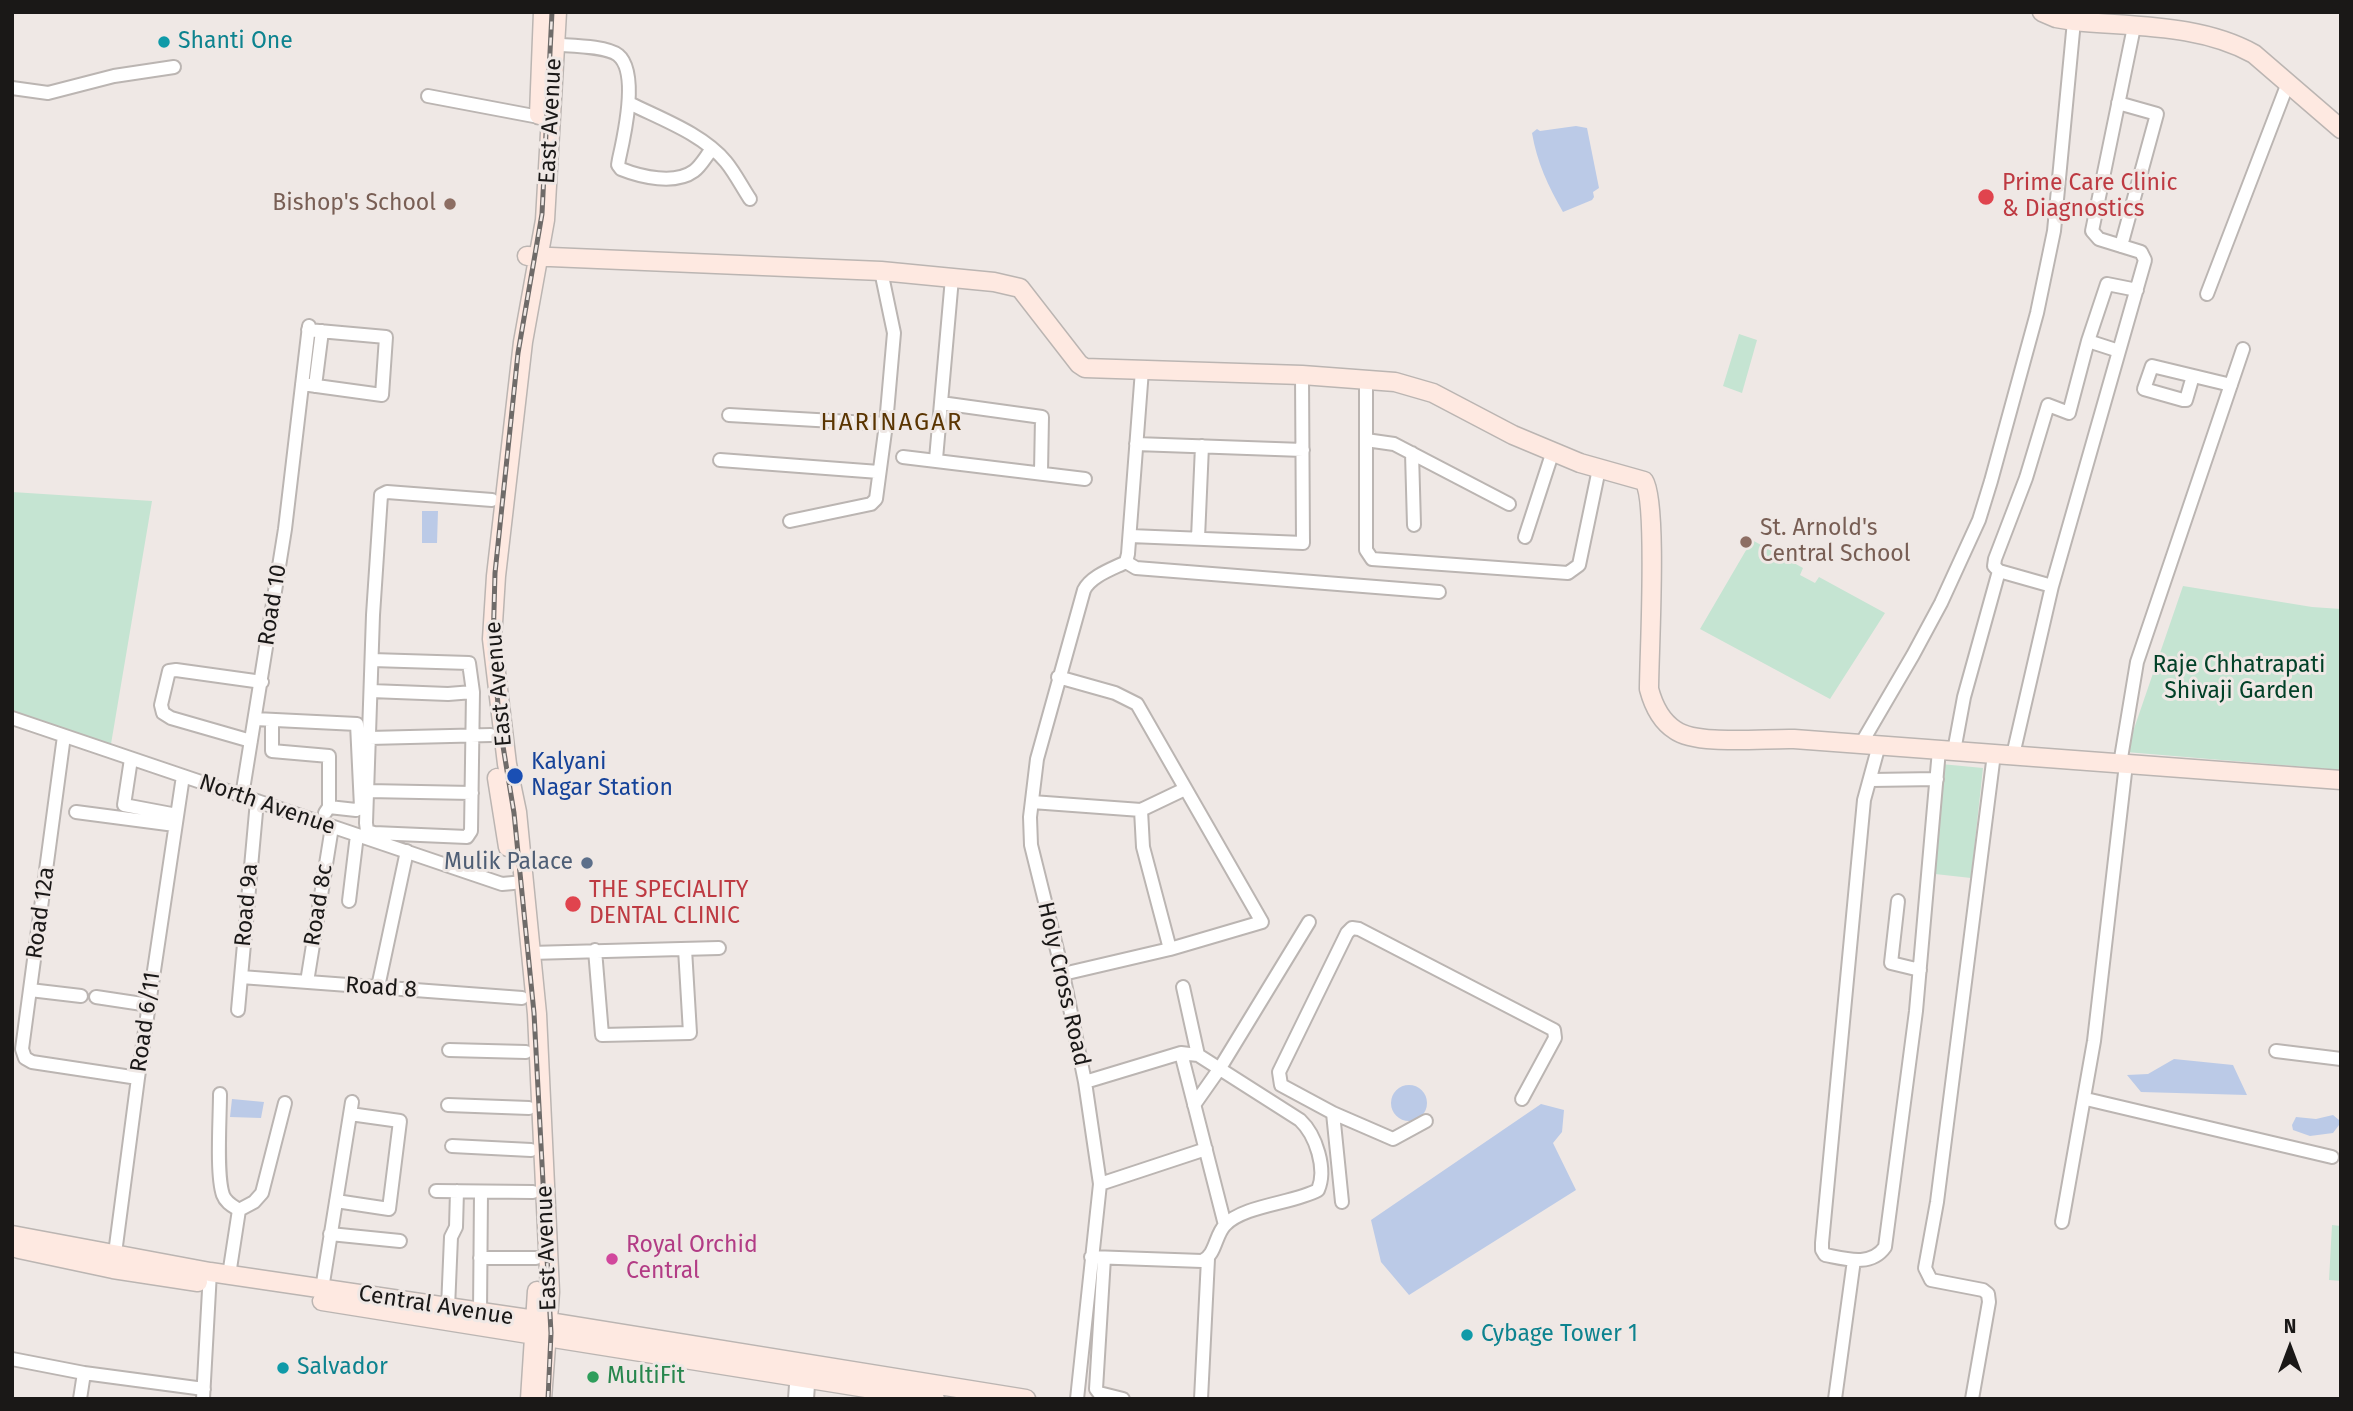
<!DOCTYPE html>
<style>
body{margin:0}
#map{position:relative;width:2353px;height:1411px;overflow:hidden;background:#efe8e5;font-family:"Fira Sans",sans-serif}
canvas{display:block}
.frame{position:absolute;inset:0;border:14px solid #1a1817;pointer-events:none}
.north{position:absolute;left:2255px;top:1313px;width:70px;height:70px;-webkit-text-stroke:5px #efe8e5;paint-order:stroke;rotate:0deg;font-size:19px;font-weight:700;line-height:28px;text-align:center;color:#1a1817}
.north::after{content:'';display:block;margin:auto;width:24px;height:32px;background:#1a1817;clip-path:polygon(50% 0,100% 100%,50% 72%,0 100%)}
</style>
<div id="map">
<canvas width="2353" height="1411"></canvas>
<div class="frame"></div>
<div class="north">N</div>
</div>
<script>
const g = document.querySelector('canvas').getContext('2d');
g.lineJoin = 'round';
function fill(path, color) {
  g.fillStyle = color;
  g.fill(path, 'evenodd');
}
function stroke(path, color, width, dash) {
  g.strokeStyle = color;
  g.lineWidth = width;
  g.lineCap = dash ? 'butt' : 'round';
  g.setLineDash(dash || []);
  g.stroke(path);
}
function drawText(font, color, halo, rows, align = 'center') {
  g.font = font + ' "Fira Sans",sans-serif';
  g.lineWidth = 6;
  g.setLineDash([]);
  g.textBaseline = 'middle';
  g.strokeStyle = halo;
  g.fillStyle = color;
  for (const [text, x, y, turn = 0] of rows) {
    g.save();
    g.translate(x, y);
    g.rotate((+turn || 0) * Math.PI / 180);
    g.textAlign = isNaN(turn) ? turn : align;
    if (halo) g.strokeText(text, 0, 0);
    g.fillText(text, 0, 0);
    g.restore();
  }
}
const green = new Path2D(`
 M1739,334L1757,340L1742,393L1723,386Z
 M12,492L152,501L111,744L12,712Z
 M1752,540L1803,568L1800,575L1815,583L1819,577L1885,613L1830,699L1700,629Z
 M2183,586L2312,607L2341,609V770L2126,752Z
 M1941,764L1983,768L1971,878L1935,874Z
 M2332,1225L2341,1226V1281L2329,1280Z`);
const water = new Path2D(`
 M1576,126L1587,128L1599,188L1593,192L1594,197L1592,200L1563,212C1548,186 1537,162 1532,133L1537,129L1540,131Z
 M422,511H438L437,543H422Z
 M2174,1059L2233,1065L2247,1095L2141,1092L2127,1075L2148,1074Z
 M1391 1103a18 18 0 1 1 36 0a18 18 0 1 1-36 0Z
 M232,1099L264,1102L261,1118L230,1117Z
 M1541,1104L1564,1110L1562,1132L1553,1143L1576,1190L1409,1295L1381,1262L1371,1220Z
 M2333,1115L2339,1120V1125L2333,1133L2310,1136L2293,1130L2292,1125L2296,1117L2316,1119Z`);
const street = new Path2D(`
 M549,44C566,46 605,45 618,55C639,72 624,137 619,159L618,165L621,169C641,177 675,185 694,171C701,166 706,156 712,149
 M12,88L48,93L114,76L174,67
 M428,96L539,117
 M629,103C661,119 703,134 726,162C735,173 742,187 750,199
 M2118,103L2157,114L2121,246
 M2207,294L2288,83
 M2088,341L2119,351
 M2193,376L2186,400H2183L2144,389L2152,366L2231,385
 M1366,379V550L1372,559L1568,573L1579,565L1599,469
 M302,384L382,395L386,337L308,330
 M315,386L322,331
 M941,403L1042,417L1041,472
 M729,415L886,424
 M1366,440L1394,444L1509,504
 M1136,444L1303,450
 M1412,453L1414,525
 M903,457L1085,479
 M936,459L952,278
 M720,460L879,472
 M790,521L871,504L876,499L886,424L894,333L881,271
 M1130,536L1303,543L1302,375
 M1525,537L1553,451
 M1198,538L1202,446
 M1126,562L1136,568L1439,592
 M2052,586L1999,571L1994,566L1995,559L2026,478L2048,405L2069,413L2088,341L2107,284L2137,290
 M372,660L469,663L473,692L471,831L467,837L374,833L367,831L366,823L373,615L381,495L387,492L492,500
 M1058,677L1115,693L1137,704L1262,922L1170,949L1063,974
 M371,691L448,694L473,692
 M12,718L502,884L524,882
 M255,719L357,724L361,807L356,810L329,807
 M272,720V751L329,756V807L325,813
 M64,736L22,1049L25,1058L32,1062L138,1078
 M369,738L491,735
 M251,741L171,718L163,713L161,705L169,671L176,670L262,682
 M1861,744L1913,655L1941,603L1979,520L1991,481L2037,313L2054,231L2074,21
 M1879,745L1864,800L1822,1243V1250L1825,1255C1846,1259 1871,1267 1885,1247L1916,1011L1939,750
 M1954,751L1964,697L1999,571
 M2013,755L2052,586L2145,260L2141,252L2099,239L2092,231L2134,27
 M131,759L124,805L177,815
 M2120,764L2137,662L2243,349
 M1871,780L1937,779
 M368,791L472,793
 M242,796L285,529L309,326
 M1032,802L1141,810L1185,789
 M1141,810L1143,847L1170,949
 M76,812L175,825
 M349,901L357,835
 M1898,901L1891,963L1920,970
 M595,950L602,1035L690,1033L685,949
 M530,953L719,948
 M241,977L522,998
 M307,982L332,827
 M378,987L407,851
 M1183,987L1198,1055
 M30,990L81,996
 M96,997L149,1005
 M238,1010L257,801
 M449,1050L526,1052
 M2276,1051L2341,1059
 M1181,1053L1225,1225
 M1085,1082L1181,1053L1198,1055L1300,1120C1316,1135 1327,1169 1318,1190C1295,1203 1244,1205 1225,1225C1215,1235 1216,1255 1202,1261L1091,1257
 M220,1094C220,1118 216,1175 223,1195C226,1203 233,1206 239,1210
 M2086,1099L2332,1157
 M448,1105L529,1108
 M1194,1105L1220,1068L1309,922
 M1333,1113L1342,1202
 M1426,1121L1393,1139L1333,1113L1281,1085L1279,1072L1347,933L1352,928L1359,929L1554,1030L1555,1038L1522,1099
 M452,1146L531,1150
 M1100,1184L1206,1149
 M436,1191L533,1192
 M336,1201L389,1209L400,1121L350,1114
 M239,1210L254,1202L262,1193L285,1103
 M2062,1222L2094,1041L2126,764
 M330,1234L400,1241
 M480,1258H536
 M1104,1258L1096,1389L1099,1393L1123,1399
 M114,1261L138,1078L183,776
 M229,1275L239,1210
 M322,1289L352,1102
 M448,1308L451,1237L456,1227L457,1191
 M480,1313L481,1192
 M12,1359L84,1373
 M80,1399L84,1373L204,1389
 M203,1399L210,1272
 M795,1399L797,1371
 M807,1399L809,1371
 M1077,1399L1100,1184L1085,1082L1063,974L1031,845L1030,817L1037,759L1084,590C1091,576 1112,569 1126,562L1128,554L1142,370
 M1201,1399L1208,1259
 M1835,1399L1854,1260
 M1972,1399L1989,1302L1988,1294L1983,1290L1931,1280L1925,1268L1937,1202L1994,754`);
const secondary = new Path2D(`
 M2042,12L2056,18L2074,21C2134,27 2200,24 2254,54L2341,129
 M539,115L543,12
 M527,256L881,271L994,282L1020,288L1079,364L1085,368L1302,375L1395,382L1433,393L1513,435L1580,463L1644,481C1658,502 1649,654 1649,689C1653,704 1661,721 1675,730C1697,746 1765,738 1794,739L2341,780
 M497,778L508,847
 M12,1235L210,1272L549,1322L1026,1399
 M19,1249L113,1269L198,1282
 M322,1301L935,1399
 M530,1399L537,1291
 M542,1399L550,1292L537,1014L517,812L507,764L492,639L496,576L523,342L545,220L557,12`);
const rail = new Path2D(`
 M548,1399L551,1333L534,1013L514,813L500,728L493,647L495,573L518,353L542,214L552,12`);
const markers = [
 [164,42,7,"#0f9aa8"],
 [1986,197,9,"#e0444e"],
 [450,204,7,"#8d6e63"],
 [1746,542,7,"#8d6e63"],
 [515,776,9,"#1a4fb4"],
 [587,863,7,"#5c6f8a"],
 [573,904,9,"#e0444e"],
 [612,1259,7,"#d1479c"],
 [1467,1335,7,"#0f9aa8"],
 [283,1368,7,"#0f9aa8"],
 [593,1377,7,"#2e9e5b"]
];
const cultureNames = [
 ["Shanti One",178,42],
 ["Cybage Tower 1",1481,1335],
 ["Salvador",297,1368]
];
const streetNames = [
 ["East Avenue",551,121,-87],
 ["Road 10",273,605,-81],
 ["East Avenue",499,684,-95],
 ["North Avenue",267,805,19],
 ["Road 9a",247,905,-85],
 ["Road 8c",319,905,-81],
 ["Road 12a",41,913,-82],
 ["Holy Cross Road",1063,984,77],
 ["Road 8",381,988,4],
 ["Road 6/11",146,1022,-82],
 ["East Avenue",547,1248,-92],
 ["Central Avenue",436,1306,9]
];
const healthNames = [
 ["Prime Care Clinic",2002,184],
 ["& Diagnostics",2002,210],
 ["THE SPECIALITY",589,891],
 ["DENTAL CLINIC",589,917]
];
const educationNames = [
 ["Bishop's School",436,204],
 ["St. Arnold's",1760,529,"left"],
 ["Central School",1760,555,"left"]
];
const parkNames = [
 ["Raje Chhatrapati",2239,666],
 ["Shivaji Garden",2239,692]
];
const transitNames = [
 ["Kalyani",531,763],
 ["Nagar Station",531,789]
];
const serviceNames = [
 ["Mulik Palace",573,863]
];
const hotelNames = [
 ["Royal Orchid",626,1246],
 ["Central",626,1272]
];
const leisureNames = [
 ["MultiFit",607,1377]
];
const neighbourhoodNames = [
 ["HARINAGAR",892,423]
];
fill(green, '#c5e4d2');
fill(water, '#bbcae7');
stroke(street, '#bbb5b2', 16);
stroke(secondary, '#bbb5b2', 21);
stroke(street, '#fff', 12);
stroke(secondary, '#fee9e1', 18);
stroke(rail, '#6f6b69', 5);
stroke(rail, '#efe8e5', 2.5, [8]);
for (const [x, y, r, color] of markers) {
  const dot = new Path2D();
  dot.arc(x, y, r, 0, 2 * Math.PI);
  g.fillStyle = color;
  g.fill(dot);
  stroke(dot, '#efe8e5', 2.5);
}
drawText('23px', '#0d838f', '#efe8e5', cultureNames, 'left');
drawText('23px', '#1a1817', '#efe8e5', streetNames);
drawText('23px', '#be3a42', '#efe8e5', healthNames, 'left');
drawText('23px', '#785e54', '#efe8e5', educationNames, 'right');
drawText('23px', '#024128', '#efe8e5', parkNames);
drawText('23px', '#164399', '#efe8e5', transitNames, 'left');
drawText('23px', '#4e5e75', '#efe8e5', serviceNames, 'right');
drawText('23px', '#b23c85', '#efe8e5', hotelNames, 'left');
drawText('23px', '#27864d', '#efe8e5', leisureNames, 'left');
g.letterSpacing = '2px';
drawText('24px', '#5a3502', '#efe8e5', neighbourhoodNames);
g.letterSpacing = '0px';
</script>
